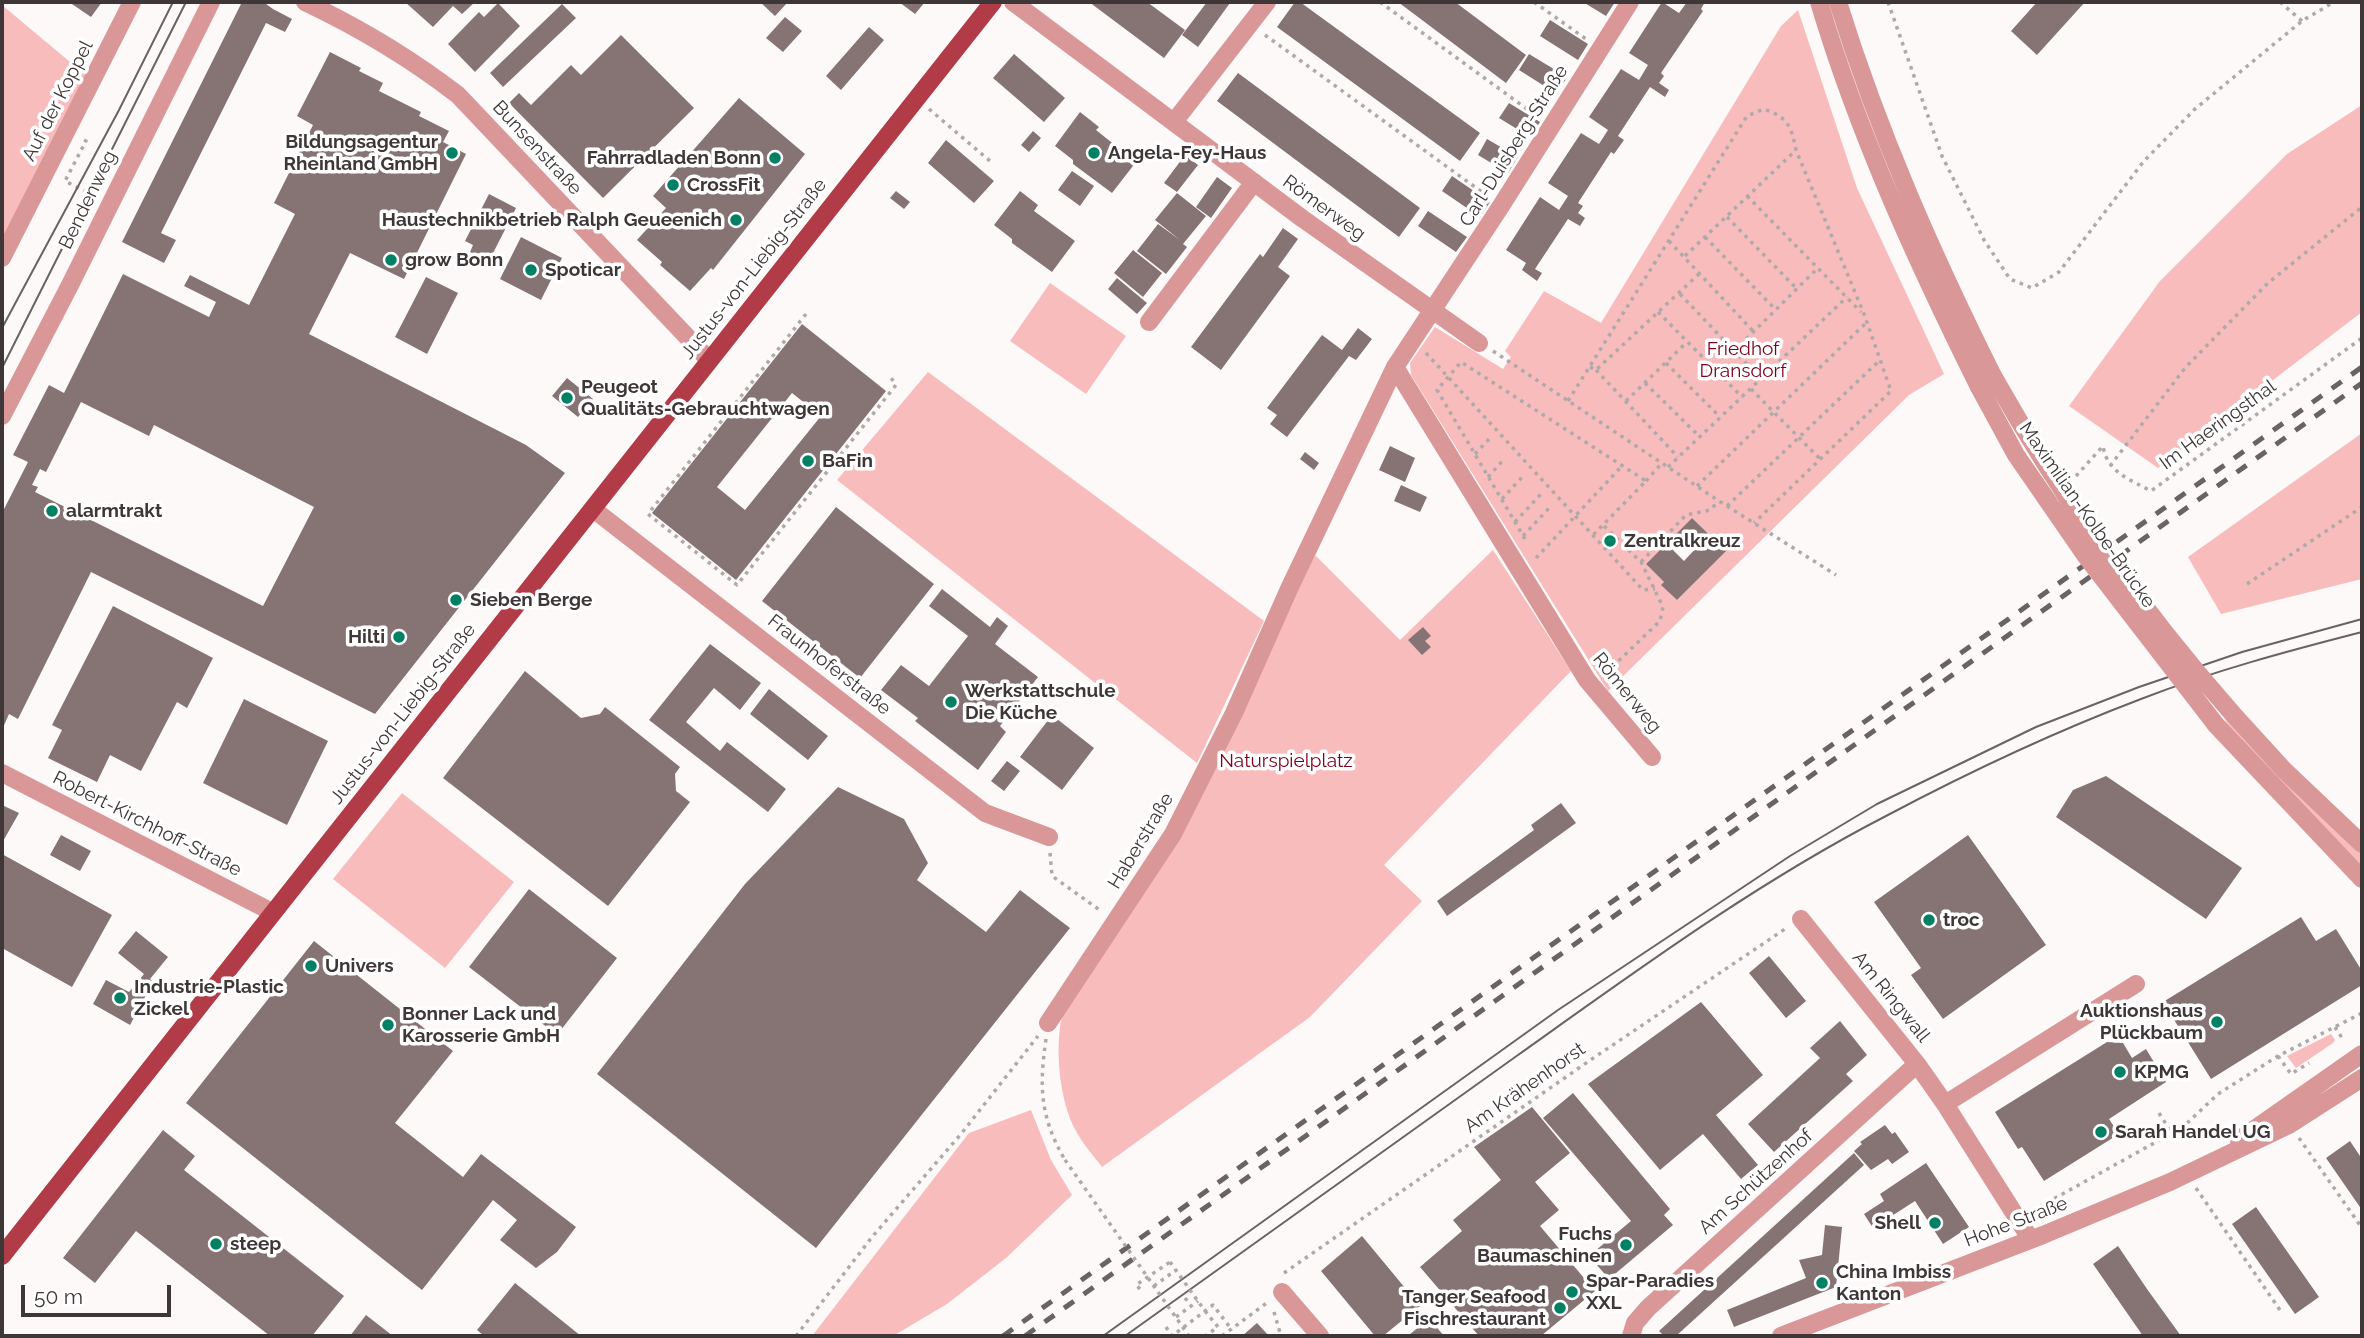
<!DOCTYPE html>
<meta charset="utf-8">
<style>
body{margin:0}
#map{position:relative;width:2364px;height:1338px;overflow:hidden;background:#fdf9f9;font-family:Raleway,sans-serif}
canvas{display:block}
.frame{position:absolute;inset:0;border:4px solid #3f3737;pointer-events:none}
.scale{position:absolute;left:21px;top:1285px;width:150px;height:32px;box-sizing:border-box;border:4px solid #3f3737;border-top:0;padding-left:9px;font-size:21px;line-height:24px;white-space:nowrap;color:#3f3737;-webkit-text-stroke:5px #fff;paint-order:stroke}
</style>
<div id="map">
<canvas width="2364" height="1338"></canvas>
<div class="frame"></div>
<div class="scale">50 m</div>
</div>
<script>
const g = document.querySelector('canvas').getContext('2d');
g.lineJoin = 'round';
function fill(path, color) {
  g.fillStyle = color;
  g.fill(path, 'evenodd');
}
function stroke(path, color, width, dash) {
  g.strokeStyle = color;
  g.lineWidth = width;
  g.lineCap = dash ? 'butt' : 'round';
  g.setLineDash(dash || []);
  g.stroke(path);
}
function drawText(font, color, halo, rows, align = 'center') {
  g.font = font + ' Raleway,sans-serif';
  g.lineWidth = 7;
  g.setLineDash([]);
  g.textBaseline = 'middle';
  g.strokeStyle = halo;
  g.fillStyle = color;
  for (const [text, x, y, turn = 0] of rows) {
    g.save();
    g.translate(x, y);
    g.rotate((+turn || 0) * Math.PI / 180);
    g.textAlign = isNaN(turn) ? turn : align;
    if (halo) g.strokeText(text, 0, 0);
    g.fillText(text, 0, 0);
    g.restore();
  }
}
const green = new Path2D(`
 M2,5L88,77L2,246Z
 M1798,10L1857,188L1944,374L1909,395L1608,691L1411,375L1410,363L1435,327L1503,369L1511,357L1505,351L1544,291L1601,323L1781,26ZM1692,518L1725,551L1677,600L1662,585L1664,582L1646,564Z
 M2362,105V312L2158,468L2069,406L2160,281L2287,154Z
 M1050,283L1126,336L1086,394L1010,341Z
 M928,372L1264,621L1197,763L837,480Z
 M2362,433V579L2221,614L2188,557Z
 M1493,550L1571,671L1384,865L1422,901L1310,1017L1102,1167C1093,1155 1083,1144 1076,1131C1059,1101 1054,1045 1063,1012L1178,840L1315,555L1400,640Z
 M2227,720L2276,774L2362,854V868L2273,776L2225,721Z
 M402,793L514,882L445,968L333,879Z
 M2331,1034L2335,1040L2333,1043L2296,1068L2287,1056Z
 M1031,1110L1051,1160L1072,1195L1006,1258L947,1304L893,1336H812L969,1133Z`);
const building = new Path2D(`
 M69,2H102L91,17Z
 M242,2H268L266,4L273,9L292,19L285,32L266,23L161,233L176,240L164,263L122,242Z
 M405,2H475L462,14L453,6L433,27Z
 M760,2H788L775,16Z
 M899,2H925L915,14Z
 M1089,2H1147L1185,30L1164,58Z
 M1207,2L1230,3L1198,47L1182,35Z
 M1295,2H1300L1480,133L1460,161L1277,27Z
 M1398,2H1455L1526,55L1506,83Z
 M1583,2H1615L1606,16Z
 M1662,2L1679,13L1687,2H1705L1701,9L1703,11L1661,73L1664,76L1659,83L1669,90L1665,97L1650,87L1618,136L1624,140L1614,154L1611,152L1578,203L1583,206L1578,213L1585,218L1580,226L1568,219L1535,269L1542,273L1537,281L1522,270L1526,263L1506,250L1540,197L1559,210L1568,196L1548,183L1581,133L1599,144L1608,130L1589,117L1621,69L1639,80L1648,65L1629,53Z
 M2037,2H2085L2037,55L2011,31Z
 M498,3L520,26L475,72L448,44L479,12L484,17Z
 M562,4L576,18L503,87L490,73Z
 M785,17L802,31L783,52L766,38Z
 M1550,20L1588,44L1578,60L1540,36Z
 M869,27L884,40L841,90L826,76Z
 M621,35L694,108L603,198L509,103L519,93L531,105L571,65L581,75Z
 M330,52L361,68L359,71L383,83L379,91L421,112L419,116L449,131L443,142L466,154L404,279L350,253L309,334L526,445L565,473L375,714L91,572L18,719L9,714L2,730V532L4,528L2,513L28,462L13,455L49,385L64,393L123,274L209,317L216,302L184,286L190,275L249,305L295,214L274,203L313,125L297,116ZM81,402L149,436L154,425L314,507L263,606L35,492L38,487L32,485L40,469L46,472Z
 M1014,54L1065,98L1044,122L993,78Z
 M1529,54L1567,77L1557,94L1519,70Z
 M1238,73L1420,208L1399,237L1217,101Z
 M739,98L805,154L713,270L711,268L690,291L660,265L662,262L637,240L666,208L653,196Z
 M1509,103L1540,122L1530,137L1499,118Z
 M1080,112L1099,127L1096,130L1136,162L1112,193L1073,164V160L1055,146Z
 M1033,131L1041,138L1029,152L1021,145Z
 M1487,139L1518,157L1508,173L1478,155Z
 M946,140L994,181L974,203L928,163Z
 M1185,155L1198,165L1177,192L1164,183Z
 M1072,171L1094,186L1080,206L1058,190Z
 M1452,176L1490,202L1480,217L1442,191Z
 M1217,177L1232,188L1211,218L1196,207Z
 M896,191L910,202L904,209L890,198Z
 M1020,191L1038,205L1034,211L1075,241L1052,272L1012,243V239L994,225Z
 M1177,193L1206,216L1183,244L1187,247L1166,274L1137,251L1158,224L1180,240L1155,220Z
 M489,194L516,208L489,261L470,252L473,245L465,241Z
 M1428,211L1467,237L1456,252L1418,226Z
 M1283,228L1298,239L1278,267L1290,276L1221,370L1191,347L1260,254L1263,257Z
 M521,237L562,258L541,300L500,279Z
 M1133,250L1162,273L1143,297L1114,273Z
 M426,277L458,293L427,354L395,337Z
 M1117,278L1147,303L1137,314L1108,289Z
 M802,324L886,391L736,580L652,513ZM792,393L821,416L745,510L717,487Z
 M1358,328L1372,339L1356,360L1349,356L1287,437L1270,424L1277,415L1267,408L1322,335L1342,350Z
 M567,378L593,399L578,417L552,396Z
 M1390,446L1415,458L1405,482L1379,470Z
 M1305,452L1319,463L1314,470L1300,459Z
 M1401,485L1427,497L1420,512L1394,501Z
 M836,507L934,584L860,678L762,601Z
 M1692,518L1726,551L1677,600L1661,585L1664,582L1646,564ZM1686,535L1698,546L1684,561L1672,549Z
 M942,589L990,627L997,617L1008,626L995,644L1038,677L1000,726L1006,732L978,770L915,721L918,718L881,690L901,665L929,686L968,636L929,606Z
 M113,606L213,658L187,708L177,702L141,771L110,755L97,782L48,758L62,730L52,725Z
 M1423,627L1431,636L1425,641L1431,647L1422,655L1408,640Z
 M710,644L761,683L740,710L714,688L686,722L720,751L727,742L786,789L768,812L649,720Z
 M525,671L581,718L600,714L605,707L680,767L675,774L676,791L690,802L608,906L443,778Z
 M769,689L828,736L808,760L750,714Z
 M244,699L328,741L287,825L203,783Z
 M1052,715L1094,748L1062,790L1020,757Z
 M1007,761L1020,771L1004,791L991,781Z
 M2106,776L2242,868L2206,919L2056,817L2073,790Z
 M838,787L904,819L928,863L917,880L986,932L1020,890L1070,928L816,1248L597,1074L745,884Z
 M1561,803L1576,823L1447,916L1437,901L1534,830L1531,825Z
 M2,805L19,813L2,843Z
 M61,835L91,851L80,871L50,855Z
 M1968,835L2046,945L1943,1019L1911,975L1921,968L1874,902Z
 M2,854L112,915L72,987L2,948Z
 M529,889L617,958L557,1035L469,967Z
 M2301,917L2316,941L2336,929L2362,971V985L2211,1079L2163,1002Z
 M136,931L168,957L150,979L153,982L130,1025L93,1004L106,980L129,992L144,974L118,953Z
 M314,941L453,1051L395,1123L463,1177L481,1154L576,1227L557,1252L536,1268L500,1240L517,1220L493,1200L422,1290L186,1103Z
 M1769,956L1806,1001L1786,1018L1749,973Z
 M1701,1002L1763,1075L1716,1115L1758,1165L1741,1179L1703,1134L1660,1170L1588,1084Z
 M1840,1021L1867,1055L1846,1074L1853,1081L1774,1152L1748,1124L1820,1058L1810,1048Z
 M2107,1042L2123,1043L2132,1058L2146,1049L2166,1082L2109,1119L2119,1134L2044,1181L2022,1147L2018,1149L1995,1112Z
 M1573,1093L1670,1209L1664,1215L1673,1225L1609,1279L1589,1256L1631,1221L1543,1118Z
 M1532,1107L1570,1153L1535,1182L1559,1210L1540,1226L1595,1291L1541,1336H1479L1420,1267L1462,1231L1453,1220L1501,1180L1474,1147Z
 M1885,1125L1892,1134L1895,1132L1909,1152L1892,1164L1888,1159L1871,1170L1854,1151L1862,1144L1860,1142Z
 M163,1130L195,1156L184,1170L344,1296L312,1336H270L136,1231L95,1283L63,1258Z
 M2350,1141L2362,1159V1210L2326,1158Z
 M1854,1153L1864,1165L1676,1336H1664L1659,1331Z
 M1926,1163L1969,1227L1943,1244L1915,1201L1873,1228L1864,1214L1884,1201L1880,1194Z
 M2256,1207L2319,1297L2295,1314L2232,1224Z
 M1825,1225L1842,1227L1836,1287L1734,1327L1727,1310L1806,1278L1799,1260L1822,1255Z
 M1362,1236L1420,1306L1383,1336H1375L1321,1271Z
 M2118,1246L2147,1289L2181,1336H2143L2093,1264Z
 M515,1283L581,1336H484L477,1330Z
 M366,1315L393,1336H350Z
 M1429,1318L1444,1336H1408Z
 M1257,1323L1269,1336H1242Z`);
const path = new Path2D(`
 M1380,2L1538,117
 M1534,2L1586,39
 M1888,2L1942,156L1984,240L2010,279L2032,288L2059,272L2144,161L2195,109L2302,21L2334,2
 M2280,2L2302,21
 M1265,35L1486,195
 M929,109L990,161
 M84,140L86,141L65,181L94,196
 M1747,196L1861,312
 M1727,217L1796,288
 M1705,237L1775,309
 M1669,241L1753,331
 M1685,256L1796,150
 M1680,294L1761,379
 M1658,312L1742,397
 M806,314L648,514L737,585L896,385L889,375
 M1493,351L1719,501L1836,575
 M1734,351L1818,268
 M1426,353L1643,590L1655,589
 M1666,363L1720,417
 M1590,367L1596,370L1700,273
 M1596,370L1678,457
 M1645,383L1700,437
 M1751,389L1821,460
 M1568,401L1747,116L1764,109C1788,118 1791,125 1796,150L1864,314L1891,391L1754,523
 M1626,401L1687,342
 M1475,454L1489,439
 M2110,466L2185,368L2268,283L2362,207
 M1668,467L1847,297
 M2076,476L2103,446C2107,472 2129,479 2151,491L2362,338
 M1488,477L1505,458
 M1646,481L1662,463
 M1697,486L1867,322
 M1502,499L1523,476
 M1727,506L1880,360
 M1515,522L1541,494
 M1604,526L1641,562L1663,607L1660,621L1606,673
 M1523,536L1552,505
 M1525,539L1437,390L1461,362L1646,481L1593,535
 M1536,558L1622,466
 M1641,562L1686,515L1710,510L1719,501
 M2247,584L2362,507
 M1050,853L1052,876L1101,911
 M2335,1027L2342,1038
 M1046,1039C1039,1087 1040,1117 1065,1160
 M2278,1056L2291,1074L2309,1063
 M2159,1113L2171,1132
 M2299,1138L2362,1228
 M2196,1188L2282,1313
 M2032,1211L2183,1127L2218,1094L2278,1056L2362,1013
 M1284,1273L1589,1061L1785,929
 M1154,1286L1176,1270
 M1140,1289L1136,1285L1170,1262
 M1185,1298L1191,1306
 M1205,1311L1218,1327L1205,1336
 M1274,1312L1281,1336
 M1176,1317L1198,1301
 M1166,1327L1172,1336L1213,1305L1232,1330
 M796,1336L872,1237L961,1134L1038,1036
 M1222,1336L1268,1302`);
const minor = new Path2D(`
 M305,2C360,28 410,58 458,95L709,360
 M1013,2L1303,219L1479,343
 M1819,2C1859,136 1917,262 1979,387
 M1838,2C1879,134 1932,253 1993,376
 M1174,122L1267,2
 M2,258L132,2
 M1149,322L1254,182
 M1395,367L1587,680L1652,757
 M2,416L70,285L211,2
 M593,509L985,813L1049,837
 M2232,713L2284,770L2362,844
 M2216,725L2362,879
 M2,773L272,912
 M1801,919L1917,1064L1945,1104L2031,1240
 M1048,1023L1173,834L1234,713L1289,589L1395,367L1501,206L1630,2
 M1945,1104L2136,984
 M2239,1140L2362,1054
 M1282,1292L1320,1336
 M1631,1336L1635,1323L1648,1308L1917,1064
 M1781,1336L2043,1235L2170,1182L2289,1125L2362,1078`);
const major = new Path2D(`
 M2,1256L993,2`);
const tram = new Path2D(`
 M2,328L119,110L173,2
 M2,368L186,2
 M1103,1336L1558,1010L1790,856L1877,804L2036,727L2139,687L2242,652L2362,619
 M1125,1336C1256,1243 1387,1149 1518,1055C1636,971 1756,883 1886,816C1969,772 2054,732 2141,699C2213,671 2288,651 2362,632`);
const rail = new Path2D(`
 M1003,1336L2362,367
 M1025,1336L2362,383`);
const pathBridge = new Path2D(`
 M1065,1160L1189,1336
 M1170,1262L1205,1311`);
const minorBridge = new Path2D(`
 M1993,376C2060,495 2142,611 2232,713
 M1979,387L2016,455L2085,555L2216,725`);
const markers = [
 [452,153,7,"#008163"],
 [1094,153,7,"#008163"],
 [775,158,7,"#008163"],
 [673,185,7,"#008163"],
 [736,220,7,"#008163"],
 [391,260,7,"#008163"],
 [531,270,7,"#008163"],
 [567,398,7,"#008163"],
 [808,461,7,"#008163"],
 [52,511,7,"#008163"],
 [1610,541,7,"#008163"],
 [456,600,7,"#008163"],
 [399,637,7,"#008163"],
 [951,702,7,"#008163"],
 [1929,920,7,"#008163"],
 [311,966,7,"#008163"],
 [120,998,7,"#008163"],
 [2217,1022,7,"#008163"],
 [388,1025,7,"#008163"],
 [2120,1072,7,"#008163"],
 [2101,1132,7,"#008163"],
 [1935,1223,7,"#008163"],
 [216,1244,7,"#008163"],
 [1626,1245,7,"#008163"],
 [1822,1283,7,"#008163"],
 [1572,1292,7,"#008163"],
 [1560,1308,7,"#008163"]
];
const streetNames = [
 ["Auf der Koppel",58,101,-63],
 ["Carl-Duisberg-Straße",1514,146,-58],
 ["Bunsenstraße",537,148,47],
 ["Bendenweg",88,200,-64],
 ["Römerweg",1324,208,36],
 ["Justus-von-Liebig-Straße",754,269,-52],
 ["Im Haeringsthal",2218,425,-36],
 ["Maximilian-Kolbe-Brücke",2087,515,55],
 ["Fraunhoferstraße",829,665,38],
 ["Römerweg",1627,693,51],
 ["Justus-von-Liebig-Straße",403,714,-52],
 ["Robert-Kirchhoff-Straße",147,824,27],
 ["Haberstraße",1141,841,-59],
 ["Am Ringwall",1891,997,51],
 ["Am Krähenhorst",1525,1088,-35],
 ["Am Schützenhof",1756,1182,-42],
 ["Hohe Straße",2016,1222,-21]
];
const poiNames = [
 ["Bildungsagentur",438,142,"right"],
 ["Rheinland GmbH",438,164,"right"],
 ["Angela-Fey-Haus",1108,153],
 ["Fahrradladen Bonn",761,158,"right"],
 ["CrossFit",687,185],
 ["Haustechnikbetrieb Ralph Geueenich",722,220,"right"],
 ["grow Bonn",405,260],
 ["Spoticar",545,270],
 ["Peugeot",581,387],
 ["Qualitäts-Gebrauchtwagen",581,409],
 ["BaFin",822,461],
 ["alarmtrakt",66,511],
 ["Zentralkreuz",1624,541],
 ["Sieben Berge",470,600],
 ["Hilti",385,637,"right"],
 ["Werkstattschule",965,691],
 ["Die Küche",965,713],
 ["troc",1943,920],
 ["Univers",325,966],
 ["Industrie-Plastic",134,987],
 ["Zickel",134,1009],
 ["Auktionshaus",2203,1011,"right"],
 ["Plückbaum",2203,1033,"right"],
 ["Bonner Lack und",402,1014],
 ["Karosserie GmbH",402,1036],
 ["KPMG",2134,1072],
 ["Sarah Handel UG",2115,1132],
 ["Shell",1921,1223,"right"],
 ["Fuchs",1612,1234,"right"],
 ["Baumaschinen",1612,1256,"right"],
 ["steep",230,1244],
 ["China Imbiss",1836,1272],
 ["Kanton",1836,1294],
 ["Spar-Paradies",1586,1281],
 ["XXL",1586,1303],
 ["Tanger Seafood",1546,1297,"right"],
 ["Fischrestaurant",1546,1319,"right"]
];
const parkNames = [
 ["Friedhof",1743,349],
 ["Dransdorf",1743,371],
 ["Naturspielplatz",1286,761]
];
fill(green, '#f9bcbc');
fill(building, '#867474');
stroke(path, '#afa9a9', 3.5, [3.5, 5]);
stroke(minor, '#da9798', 18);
stroke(major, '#b13c47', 18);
stroke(tram, '#6a6363', 2);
stroke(rail, '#6a6363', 5, [12, 12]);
stroke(pathBridge, '#afa9a9', 3.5, [3.5, 5]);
stroke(minorBridge, '#da9798', 18);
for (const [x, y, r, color] of markers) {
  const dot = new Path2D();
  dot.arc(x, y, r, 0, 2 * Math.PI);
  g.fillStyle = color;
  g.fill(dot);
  stroke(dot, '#fff', 2.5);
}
drawText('19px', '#3f3737', '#fff', streetNames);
drawText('bold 19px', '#3f3737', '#fff', poiNames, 'left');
drawText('19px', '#7b001e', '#fff', parkNames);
</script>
